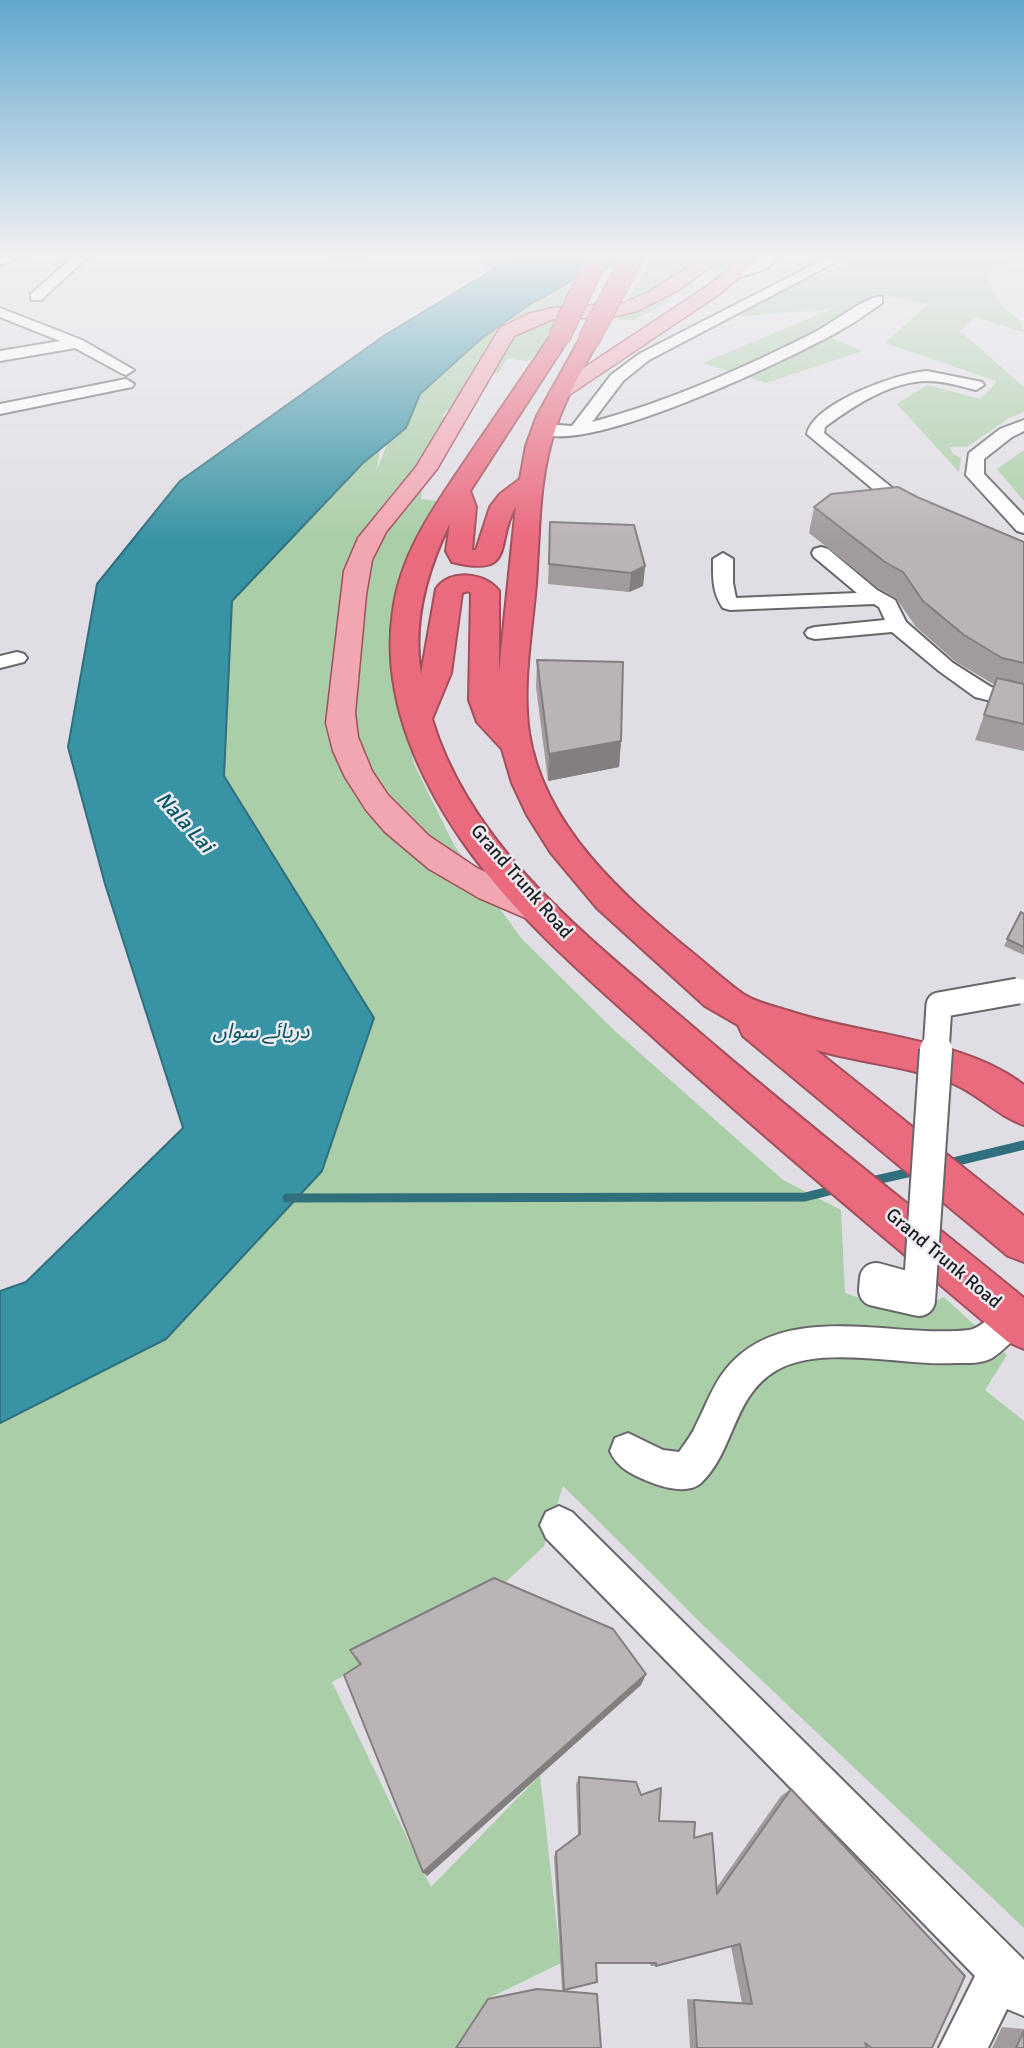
<!DOCTYPE html>
<meta charset="utf-8">
<style>
body{margin:0}
canvas{display:block;background:#e0dee4}
</style>
<canvas width="1024" height="2048"></canvas>
<script>
const g = document.querySelector('canvas').getContext('2d');
g.lineJoin = 'round';
function fill(path, color) {
  g.fillStyle = color;
  g.fill(path, 'evenodd');
}
function stroke(path, color, width, dash) {
  g.strokeStyle = color;
  g.lineWidth = width;
  g.lineCap = dash ? 'butt' : 'round';
  g.setLineDash(dash || []);
  g.stroke(path);
}
function drawText(font, color, halo, rows, align = 'center') {
  g.font = font + ' Signika,"Noto Sans Arabic",sans-serif';
  g.lineWidth = 5;
  g.setLineDash([]);
  g.textBaseline = 'middle';
  g.strokeStyle = halo;
  g.fillStyle = color;
  for (const [text, x, y, turn = 0] of rows) {
    g.save();
    g.translate(x, y);
    g.rotate((+turn || 0) * Math.PI / 180);
    g.textAlign = isNaN(turn) ? turn : align;
    if (halo) g.strokeText(text, 0, 0);
    g.fillText(text, 0, 0);
    g.restore();
  }
}
const green = new Path2D(`
 M481,254H584L551,338L528,361L508,358L498,373L474,376L462,410H447L442,416L448,419L437,463L422,489L421,499L445,502L399,694L414,764L454,845L521,938L615,1031L783,1180L841,1210L845,1293L907,1314L944,1297L1007,1355L985,1390L1024,1421V1928L704,1626L563,1486L544,1546L494,1593L332,1682L431,1887L540,1775L561,1963L489,1998L457,2048H0V1413L296,1189L201,780L209,586L385,415L377,470L409,388L497,318Z
 M654,254H739L740,273L690,271L686,281L696,287L672,290L669,301L634,320H617Z
 M868,254H1024V257L987,274L998,302L1021,322L1024,332L975,317L960,331L1024,387V412L1009,418L967,447H950L953,454L961,458L959,472L897,404L927,385L981,399L997,381L885,343L928,304L879,295L823,334L862,351L766,383L703,363L832,309L743,316L734,311Z
 M1024,450V501L997,469Z`);
const water = new Path2D(`
 M519,254H652L580,276L529,305L482,338L420,394L406,428L363,463L232,601L224,776L374,1018L322,1171L166,1339L0,1423V1291L26,1282L183,1128L105,884L68,747L97,584L180,481L385,335Z`);
const stream = new Path2D(`
 M945,1164L1024,1145
 M867,1182L916,1171
 M287,1198L805,1197L837,1189`);
const minor = new Path2D(`
 M9,254H29L0,265V257Z
 M76,254H91L41,300H31V294Z
 M768,254H783L765,269L730,280L723,276L755,263Z
 M834,254H851L649,360L623,381L592,422C670,401 744,368 817,331C831,324 869,294 882,297V303C870,311 859,320 846,327C805,352 570,466 536,429L544,424L572,426L611,375L639,354Z
 M0,308L82,340L134,370L126,375L121,373L75,348L0,361V351L60,341L0,317Z
 M927,371L982,382L984,385L976,390C960,386 944,381 928,381C891,381 853,406 825,427L824,433L916,507L919,511L910,516L904,515L807,434C814,403 897,373 927,371Z
 M126,379L134,384L132,387L0,414V404Z
 M1024,420V431L1012,437L984,459V474L1024,516V533L1017,531L966,475L969,453L1000,429Z
 M821,547L828,549L877,590L895,600L906,622L953,663L991,687L1024,695V709L975,697L939,671L892,632L815,639L808,637L805,633L808,629L815,627L885,620L879,607L874,604L730,610L723,608C712,592 713,578 713,559L723,553L733,559V583L736,598L857,593L814,557L812,553L814,549Z
 M17,652L24,654L27,658L24,662L0,668V656Z
 M1013,1302L1024,1307V1330C1014,1339 1003,1351 992,1358C981,1364 967,1363 955,1363C904,1366 822,1344 777,1370C732,1396 735,1451 701,1483C689,1494 664,1488 650,1482C633,1475 617,1468 610,1451L615,1438L628,1433L663,1450L679,1452C685,1443 692,1435 696,1425C706,1406 712,1386 726,1369C784,1298 893,1339 969,1330C981,1329 999,1308 1013,1302Z
 M559,1506L572,1512L1024,1960V2016L1007,2009L988,2048H939L975,1976L546,1538L540,1525L546,1512Z`);
const major = new Path2D(`
 M708,254H729L677,291L637,311L612,317L553,319L514,336L437,469L386,532L372,560L366,595L355,713L358,737L372,771L388,795L429,836L477,868L556,905L561,914L556,923L544,926L479,898L429,869L385,832L366,810L345,777L333,751L326,723L344,571L358,538L416,467L500,328L528,314L553,308L624,303L651,291Z
 M747,254H767L718,295L566,397H552L549,393L552,389L706,287Z`);
const highway = new Path2D(`
 M559,332L566,334L569,338L470,491L476,507L472,550H476L490,507L500,494L520,479L526,446L537,416L581,337H595L598,341C583,369 566,396 556,427C538,477 540,531 536,584C532,633 522,683 529,733C544,827 624,897 694,954C710,967 726,982 743,994C757,1003 773,1006 789,1011C862,1036 961,1037 1024,1085V1125C998,1116 979,1095 954,1084C910,1066 861,1063 816,1050L1024,1216V1262L1008,1256L743,1036L738,1025L705,1006L597,908L551,853L527,815L512,783L502,749L477,722L469,700L471,593L468,591L462,593L451,673L432,719C472,853 599,946 700,1033C806,1124 916,1210 1024,1298V1349L1008,1342C889,1241 769,1142 653,1037C585,976 513,915 461,839C416,773 381,693 393,611C401,549 440,499 474,448C500,410 526,372 552,334ZM516,506L499,671V591C485,572 449,569 436,589L421,674C412,621 427,570 450,523L446,551L452,562C518,578 494,543 516,506Z`);
const minorBridgeFar1 = new Path2D(`
 M936,1052L939,1005L1018,991`);
const minorBridge = new Path2D(`
 M905,1287L876,1279L875,1290L919,1300L936,1050`);
const highwayBridge = new Path2D(`
 M559,338L599,254
 M588,341L634,254`);
const wall = new Path2D(`
 M330,254H367L361,261L330,259Z
 M917,497L1024,542V751L975,740L995,685L956,662L916,627L896,598L878,588L809,533L814,507Z
 M550,522L645,566L643,586L629,592L548,584Z
 M537,660L621,741L619,767L548,781L536,687Z
 M1021,912L1024,914V955L1004,946Z
 M350,1650L646,1674L641,1685L427,1876L359,1665Z
 M579,1777L641,1795L659,1821L694,1838L717,1887L781,1796L791,1789L932,2048H690L687,1999L742,2003L731,1946L656,1966H651L650,1964L596,1963L564,1990H562L554,1857L556,1852L578,1836L576,1784Z
 M1002,2027L1024,2029V2048H992Z`);
const shadedWall = new Path2D(`
 M361,254H367L361,261Z
 M645,566L643,586L629,592L631,573Z
 M621,741L619,767L548,781L549,754Z
 M646,1674L641,1685L427,1876L423,1872Z`);
const building = new Path2D(`
 M898,487L917,497L1024,542V663L1002,658L964,635L923,601L903,572L885,562L814,507L831,494Z
 M550,522L634,525L645,566L631,573L549,564Z
 M537,660L623,662L621,741L549,754Z
 M997,678L1024,684V724L984,715Z
 M1021,912L1024,914V947L1007,939Z
 M494,1578L613,1629L646,1674L423,1872L344,1675L361,1664L350,1650Z
 M579,1777L636,1782L641,1795L661,1788L659,1821L695,1822L694,1838L712,1833L717,1894L791,1789L965,1976L932,2048H872L865,2043L867,2048H697L694,2000L752,2004L740,1944L656,1966V1963H596L597,1982L564,1990L556,1852L580,1834Z
 M537,1989L597,1994L601,2048H456L488,1999Z
 M1024,2031V2048H1016Z`);
const streetNames = [
 ["Grand Trunk Road",521,882,49],
 ["Grand Trunk Road",943,1259,40]
];
const waterNames = [
 ["Nala Lai",184,823,48],
 ["دریائے سواں",261,1032]
];
fill(green, '#aacea7');
fill(water, '#3893a4');
stroke(water, '#306f7c', 2);
stroke(stream, '#306f7c', 9);
stroke(minor, '#68666b', 4);
stroke(major, '#a24f5c', 3);
stroke(highway, '#a24f5c', 4);
fill(minor, '#fff');
fill(major, '#f2a6b2');
fill(highway, '#ea6a7e');
stroke(minorBridgeFar1, '#68666b', 29, []);
stroke(minorBridge, '#68666b', 36, []);
stroke(highwayBridge, '#a24f5c', 23, []);
stroke(minorBridgeFar1, '#fff', 25);
stroke(minorBridge, '#fff', 32);
stroke(highwayBridge, '#ea6a7e', 21);
fill(wall, '#a19b9d');
fill(shadedWall, '#837e7f');
fill(building, '#bbb4b6');
stroke(building, '#837e7f', 2);
const sky = g.createLinearGradient(0, 0, 0, 541);
sky.addColorStop(0, '#61a7cd');
sky.addColorStop(0.47, '#f1f0f3');
sky.addColorStop(1, '#f1f0f300');
g.fillStyle = sky;
g.fillRect(0, 0, 1024, 541);
drawText('19px', '#1c1c1e', '#edebf1', streetNames);
drawText('italic 21px', '#005360', '#edebf1', waterNames);
</script>
